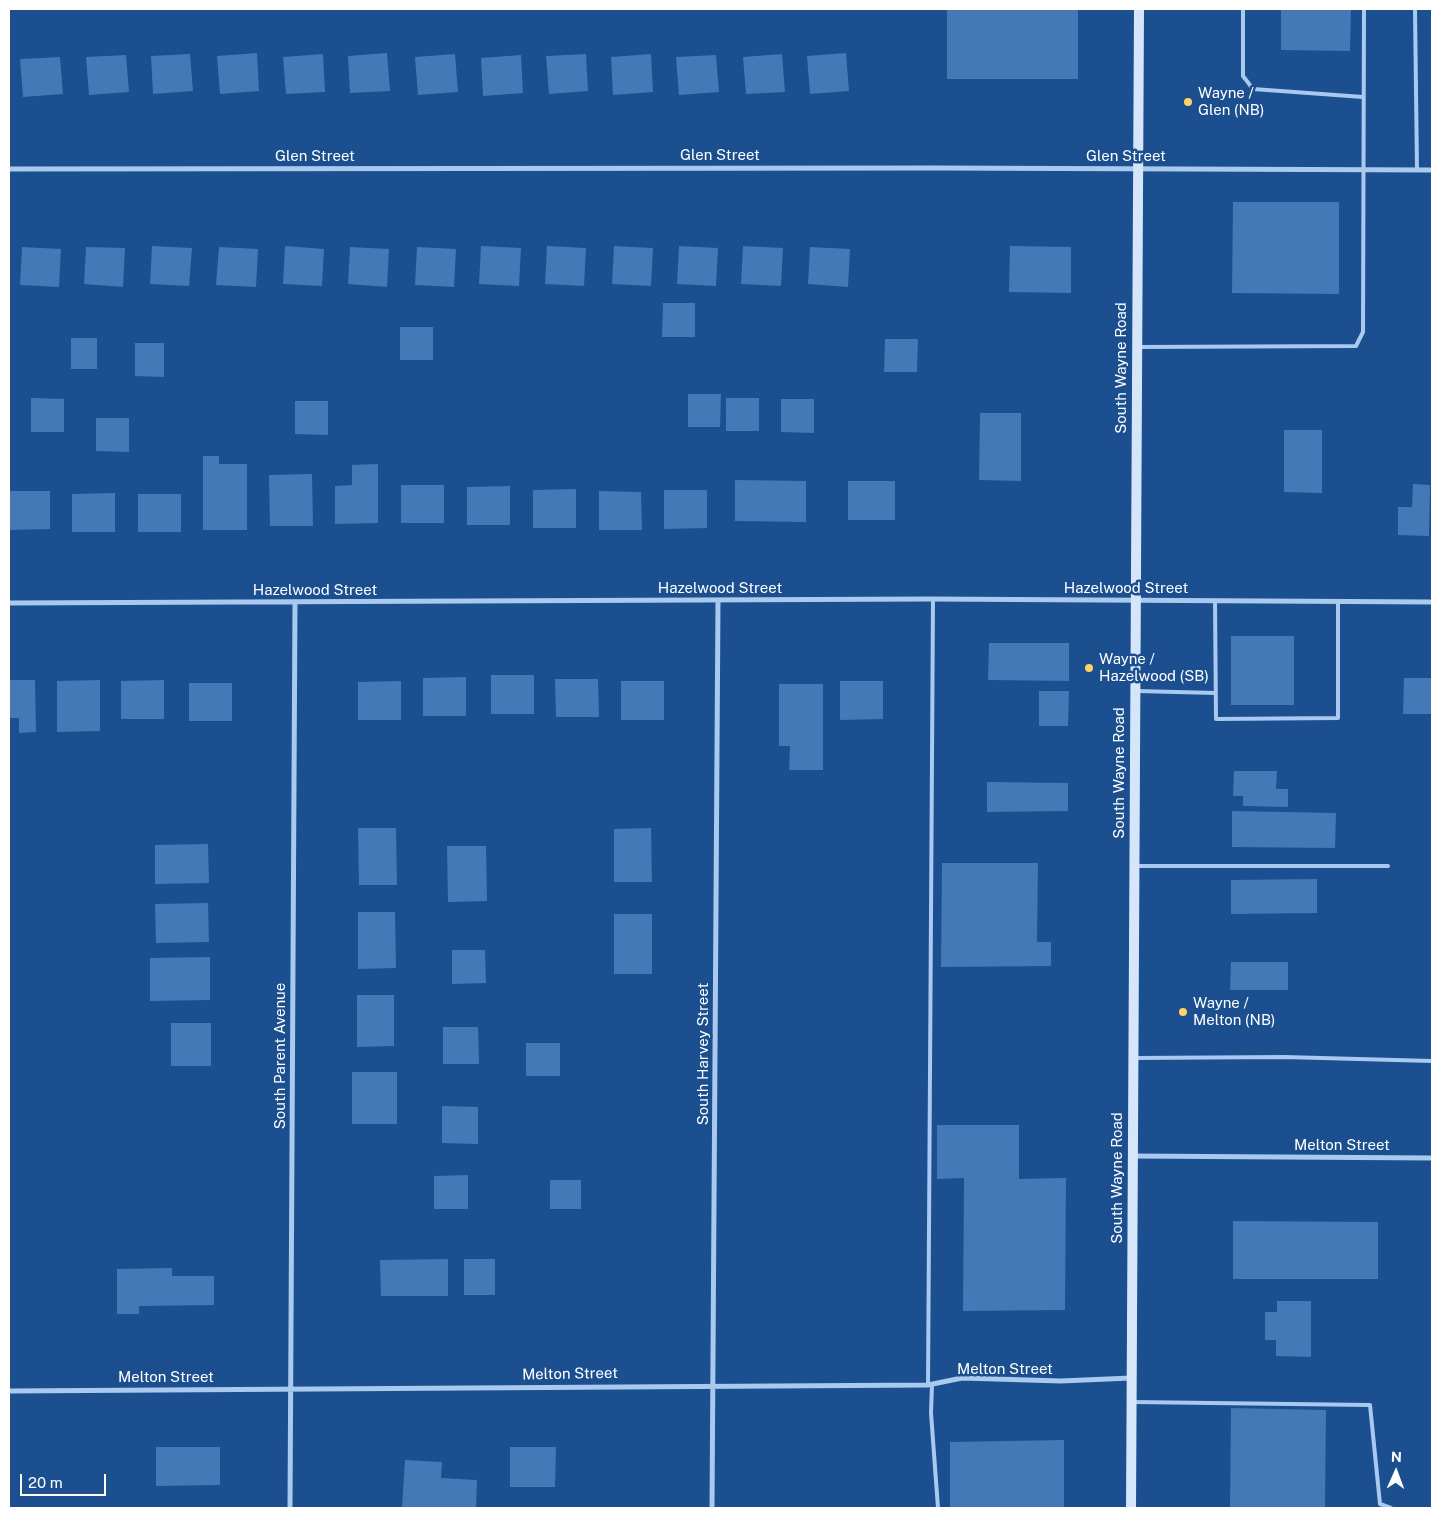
<!DOCTYPE html>
<style>
body{margin:0}
#map{position:relative;width:1441px;height:1517px;overflow:hidden;background:#1b4f8f;font-family:"Public Sans",sans-serif}
canvas{display:block}
.frame{position:absolute;inset:0;border:10px solid #fff;pointer-events:none}
.north{position:absolute;left:1371px;top:1447px;width:50px;height:50px;-webkit-text-stroke:4px #1b4f8f;paint-order:stroke;rotate:2deg;font-size:14px;font-weight:700;line-height:20px;text-align:center;color:#fff}
.north::after{content:'';display:block;margin:auto;width:18px;height:22px;background:#fff;clip-path:polygon(50% 0,100% 100%,50% 72%,0 100%)}
.scale{position:absolute;left:20px;top:1474px;width:86px;height:22px;box-sizing:border-box;border:2px solid #fff;border-top:0;padding-left:6px;font-size:15px;line-height:18px;white-space:nowrap;color:#fff;-webkit-text-stroke:4px #1b4f8f;paint-order:stroke}
</style>
<div id="map">
<canvas width="1441" height="1517"></canvas>
<div class="frame"></div>
<div class="north">N</div>
<div class="scale">20 m</div>
</div>
<script>
const g = document.querySelector('canvas').getContext('2d');
g.lineJoin = 'round';
function fill(path, color) {
  g.fillStyle = color;
  g.fill(path, 'evenodd');
}
function stroke(path, color, width, dash) {
  g.strokeStyle = color;
  g.lineWidth = width;
  g.lineCap = dash ? 'butt' : 'round';
  g.setLineDash(dash || []);
  g.stroke(path);
}
function drawText(font, color, halo, rows, align = 'center') {
  g.font = font + ' "Public Sans",sans-serif';
  g.lineWidth = 5;
  g.setLineDash([]);
  g.textBaseline = 'middle';
  g.strokeStyle = halo;
  g.fillStyle = color;
  for (const [text, x, y, turn = 0] of rows) {
    g.save();
    g.translate(x, y);
    g.rotate((+turn || 0) * Math.PI / 180);
    g.textAlign = isNaN(turn) ? turn : align;
    if (halo) g.strokeText(text, 0, 0);
    g.fillText(text, 0, 0);
    g.restore();
  }
}
const building = new Path2D(`
 M947,9H1078V79H947Z
 M1281,9H1351L1350,51L1281,50Z
 M257,53L259,91L220,94L217,56Z
 M387,53L390,91L350,93L348,56Z
 M846,53L849,91L810,94L807,56Z
 M190,54L193,91L153,94L151,56Z
 M323,54L325,92L286,94L283,57Z
 M455,54L458,92L418,95L415,57Z
 M586,54L588,91L549,94L546,56Z
 M651,54L653,92L613,95L611,57Z
 M782,54L785,92L746,94L743,57Z
 M126,55L129,92L89,95L86,57Z
 M521,55L523,93L483,96L481,58Z
 M716,55L719,92L679,95L676,57Z
 M60,57L63,94L23,97L20,59Z
 M1233,202H1339V294L1232,293Z
 M152,246L192,248L189,286L150,284Z
 M285,246L324,249L322,286L283,284Z
 M481,246L521,248L519,286L479,284Z
 M547,246L586,248L584,286L545,284Z
 M614,246L653,248L651,286L612,284Z
 M679,246L718,248L716,286L677,284Z
 M743,246L783,248L781,286L741,284Z
 M1010,246L1071,247V293L1009,292Z
 M22,247L61,249L59,287L20,285Z
 M86,247L125,248L123,287L84,284Z
 M219,247L258,249L256,287L216,285Z
 M350,247L389,249L387,287L348,284Z
 M417,247L456,249L454,287L415,285Z
 M810,247L850,249L848,287L808,284Z
 M663,303H695V337H662Z
 M400,327H433V360H400Z
 M71,338H97V369H71Z
 M885,339H918L917,372H884Z
 M135,343H164V377L135,376Z
 M688,394H721L720,427H688Z
 M31,398L64,399V432H31Z
 M726,398H759V431H726Z
 M781,399H814V433L781,432Z
 M295,401H328V435L295,434Z
 M980,413H1021V481L979,480Z
 M96,418H129V452L96,451Z
 M1284,430H1322V493L1284,492Z
 M203,456H219V464H247V530H203Z
 M378,464V523L335,524V486L352,485V465Z
 M312,474L313,526H270L269,475Z
 M735,480L806,481V522L735,521Z
 M848,481H895V520H848Z
 M1413,484L1430,485L1429,536L1398,535V507H1412Z
 M401,485H444V523H401Z
 M510,486V525H467V487Z
 M576,489V528H533V490Z
 M664,490H707V528L664,529Z
 M9,491H50V529L9,530Z
 M599,491L641,492L642,530H599Z
 M115,493V532H72V494Z
 M138,494H181V532H138Z
 M1231,636H1294V705H1231Z
 M989,643H1069V681L988,680Z
 M491,675H534V714H491Z
 M466,677V716H423V678Z
 M1404,678H1432V714H1403Z
 M555,679H598L599,717H556Z
 M9,680H35L36,732L19,733V718H9Z
 M100,680V731L57,732V681Z
 M164,680V719H121V681Z
 M401,681V720H358V682Z
 M621,681H664V720H621Z
 M840,681H883V719L840,720Z
 M189,683H232V721H189Z
 M779,684H823V770H789L790,746H779Z
 M1039,691H1069L1068,726H1039Z
 M1234,771H1277L1276,789H1288V807L1243,806V796H1233Z
 M987,782L1068,783V811L987,812Z
 M1232,811L1336,813L1335,848L1232,847Z
 M358,828H396L397,885H359Z
 M651,828L652,882H614V829Z
 M208,844L209,883L155,884V845Z
 M447,846H486L487,901L448,902Z
 M942,863H1038L1037,942H1051V966L941,967Z
 M1317,879V913L1231,914V880Z
 M208,903L209,942L156,943L155,904Z
 M358,912H395L396,968L358,969Z
 M614,914H652V974H614Z
 M452,950H485L486,983L452,984Z
 M210,957V1000L150,1001V958Z
 M1231,962H1288V990H1230Z
 M357,995H394V1046L357,1047Z
 M171,1023H211V1066H171Z
 M443,1027H478L479,1064H443Z
 M526,1043H560V1076H526Z
 M352,1072H397V1124H352Z
 M442,1106L478,1107V1144L442,1143Z
 M937,1125H1019V1179L1066,1178L1065,1310L963,1311L964,1178L937,1179Z
 M468,1175V1209H434V1176Z
 M550,1180H581V1209H550Z
 M1233,1221L1378,1222V1279H1233Z
 M448,1259V1296H381L380,1260Z
 M464,1259H495V1295H464Z
 M172,1268V1276H214V1305L139,1306V1314H117V1269Z
 M1277,1301H1311V1357L1276,1356V1340H1265V1312H1277Z
 M1231,1408L1326,1410L1325,1508H1230Z
 M1064,1440V1508H950V1442Z
 M156,1447H220V1485L156,1486Z
 M510,1447H556L555,1487H510Z
 M405,1460L442,1462L441,1478L477,1480L476,1508H402Z`);
const service = new Path2D(`
 M1243,9V76L1253,89L1363,97
 M1415,9L1417,170
 M1139,347L1356,346L1363,332L1364,9
 M1215,601L1216,719L1338,718V602
 M1137,691L1216,693
 M1136,866H1388
 M1135,1058L1284,1057L1432,1061
 M932,1384L931,1413L938,1508
 M928,1385L933,599
 M1132,1402L1370,1405L1380,1504L1391,1508`);
const minor = new Path2D(`
 M9,169L936,168L1432,170
 M9,603L929,599L1432,602
 M1133,1156L1432,1158
 M9,1391L928,1385L962,1378L1061,1381L1131,1378
 M290,1508L295,603
 M712,1508L718,600`);
const secondary = new Path2D(`
 M1131,1508L1139,9`);
const markers = [
 [1188,102,5,"#ffd166"],
 [1089,668,5,"#ffd166"],
 [1183,1012,5,"#ffd166"]
];
const poiNames = [
 ["Wayne /",1198,93],
 ["Glen (NB)",1198,110],
 ["Wayne /",1099,659],
 ["Hazelwood (SB)",1099,676],
 ["Wayne /",1193,1003],
 ["Melton (NB)",1193,1020]
];
const streetNames = [
 ["Glen Street",720,155],
 ["Glen Street",315,156],
 ["Glen Street",1126,156],
 ["South Wayne Road",1121,368,-90],
 ["Hazelwood Street",720,588],
 ["Hazelwood Street",1126,588],
 ["Hazelwood Street",315,590],
 ["South Wayne Road",1119,773,-90],
 ["South Harvey Street",703,1054,-90],
 ["South Parent Avenue",280,1056,-90],
 ["Melton Street",1342,1145],
 ["South Wayne Road",1117,1178,-90],
 ["Melton Street",1005,1369],
 ["Melton Street",570,1374,-1],
 ["Melton Street",166,1377]
];
fill(building, '#4478b7');
stroke(service, '#a9c9ee', 4);
stroke(minor, '#a9c9ee', 5);
stroke(secondary, '#d6e6fa', 10);
for (const [x, y, r, color] of markers) {
  const dot = new Path2D();
  dot.arc(x, y, r, 0, 2 * Math.PI);
  g.fillStyle = color;
  g.fill(dot);
  stroke(dot, '#1b4f8f', 2);
}
drawText('15px', '#fff', '#1b4f8f', poiNames, 'left');
drawText('15px', '#fff', '#1b4f8f', streetNames);
</script>
